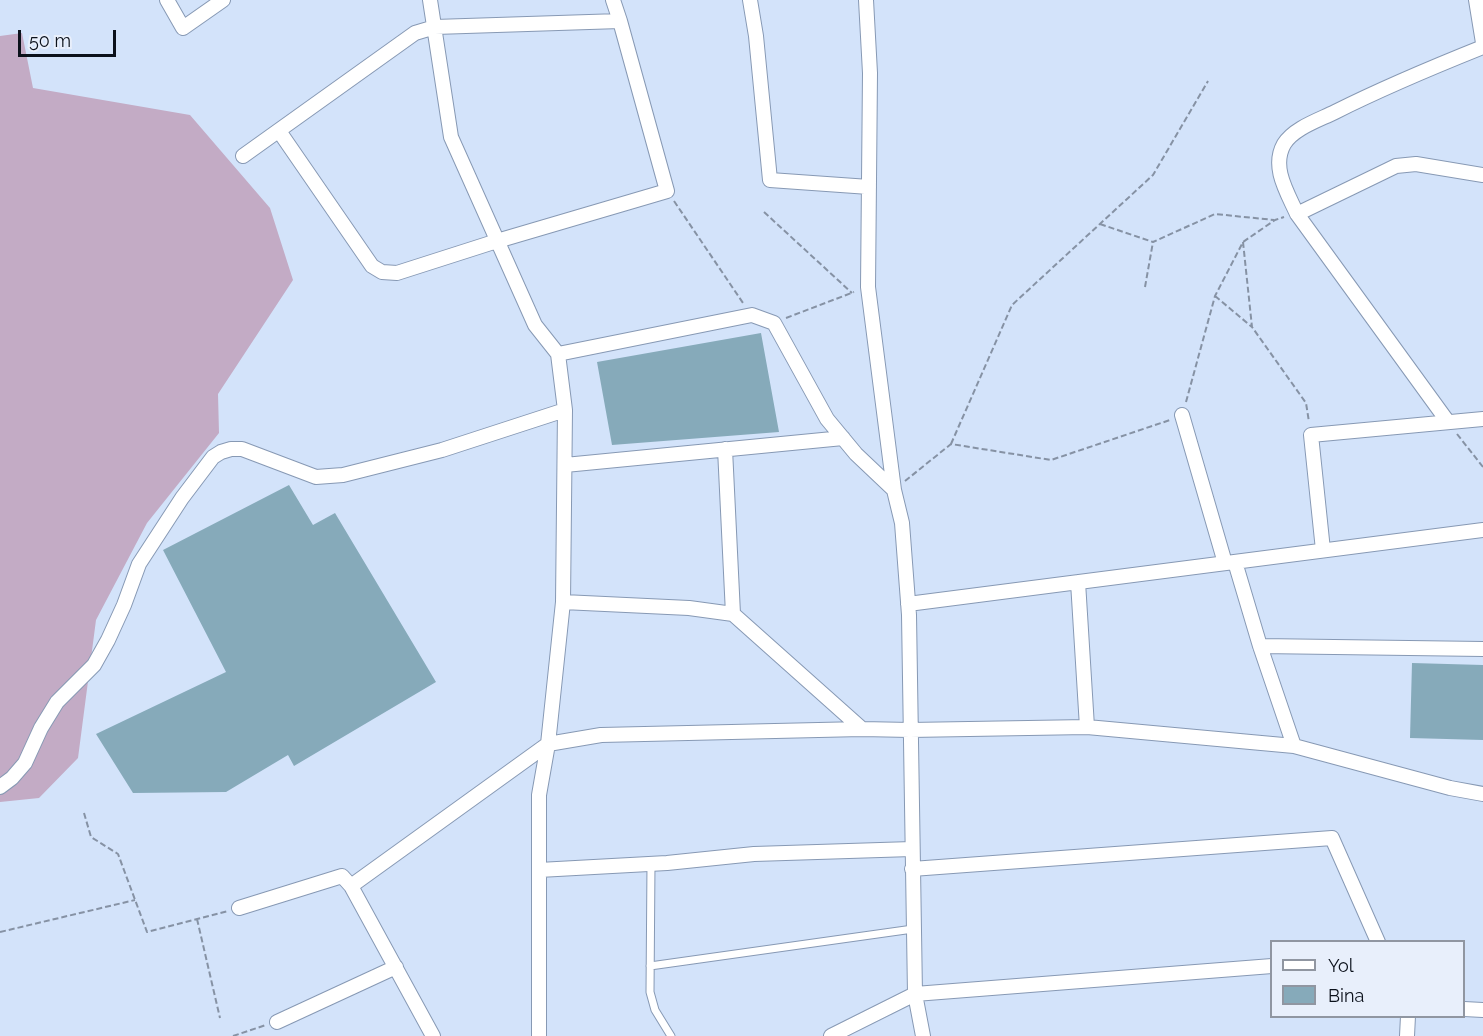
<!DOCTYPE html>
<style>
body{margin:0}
#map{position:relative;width:1483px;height:1036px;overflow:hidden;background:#d3e3fa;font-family:Raleway,sans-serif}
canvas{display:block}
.legend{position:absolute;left:1270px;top:940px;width:195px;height:78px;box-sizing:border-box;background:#e8effb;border:2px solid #9096a1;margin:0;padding:8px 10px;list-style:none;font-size:18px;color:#0b111b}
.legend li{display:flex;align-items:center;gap:12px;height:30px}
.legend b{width:30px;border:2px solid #9096a1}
.scale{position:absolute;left:18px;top:30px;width:98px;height:27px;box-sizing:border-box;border:3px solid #0b111b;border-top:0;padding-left:8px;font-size:18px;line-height:21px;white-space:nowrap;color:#0b111b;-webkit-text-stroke:4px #e8effb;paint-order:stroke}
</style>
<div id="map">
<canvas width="1483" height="1036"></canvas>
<ul class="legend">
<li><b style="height:8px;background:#fff"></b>Yol</li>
<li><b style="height:16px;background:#86aaba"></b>Bina</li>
</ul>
<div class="scale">50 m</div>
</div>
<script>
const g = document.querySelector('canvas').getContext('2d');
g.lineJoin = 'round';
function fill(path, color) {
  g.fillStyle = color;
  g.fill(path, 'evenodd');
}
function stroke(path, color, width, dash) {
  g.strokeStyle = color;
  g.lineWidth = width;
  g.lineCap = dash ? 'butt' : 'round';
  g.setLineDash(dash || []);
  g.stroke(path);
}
const forest = new Path2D(`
 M22,33L33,88L190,115L270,208L293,280L218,394L219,433L147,523L96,620L78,758L39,798L0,802V36Z`);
const building = new Path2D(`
 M761,333L779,432L612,445L597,362Z
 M289,485L313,525L335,513L436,682L294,766L288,755L226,792L133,793L96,734L226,672L163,550Z
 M1412,663L1483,665V740L1410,738Z`);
const path = new Path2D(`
 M674,201L743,303
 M764,212L852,293
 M1100,224L1153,242L1215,214L1274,220
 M1243,242L1252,327L1306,403L1309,422
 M1145,287L1153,242
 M1215,296L1252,327
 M786,318L854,292
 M1186,402L1215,296L1243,242L1275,220L1284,217
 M1457,434L1483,467
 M951,444L1012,305L1153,175L1208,81
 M905,481L951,444L1051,460L1170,420
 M84,813L91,837L118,854L147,932L228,911
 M197,919L220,1018
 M0,932L135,900
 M233,1036L266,1025`);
const lane = new Path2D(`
 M651,864L650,992L655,1010L671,1036
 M650,966L913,929`);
const street = new Path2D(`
 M167,0L183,28L223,0
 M613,0L620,21
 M750,0L756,36L770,180L869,187
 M866,0L870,73L868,287L894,490
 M1476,0L1483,43
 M243,156L415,33L435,27L620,21L667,191L497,241L397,273L382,272L372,266L279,131
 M1297,214L1396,166L1416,164L1483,175
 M558,354L752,315L774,323L827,419L856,454L894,490L902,523L909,615L915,994L923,1036
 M1182,415L1225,563
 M1448,422L1297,214C1287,192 1271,167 1284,144C1294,128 1319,120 1335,112C1383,88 1433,67 1483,47
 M725,449L733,614
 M565,465L843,438
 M1323,550L1311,435L1483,419
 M1235,562L1260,646L1294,746
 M1078,582L1087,727
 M563,602L689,608L733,614L862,729
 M908,604L1483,530
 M1260,646L1483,649
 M0,787L12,778L25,763L41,728L57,702L94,665L108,640L124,605L139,564L182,498L213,457L221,452L231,449H242L316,477L343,475L442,450L565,410L558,354L535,325L451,137L430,0
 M912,869L1332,838L1378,942
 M539,870L667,863L754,854L912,849
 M351,886L548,744L563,602L565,410
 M239,908L342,876L351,886L433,1036
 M1464,1009L1483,1010
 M277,1022L396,967
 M539,1036V795L548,744L601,735L862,729L910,730L1087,727L1294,746L1450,788L1483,794
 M831,1036L915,994L1272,966
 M1407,1036L1408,1016`);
fill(forest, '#c3abc5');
fill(building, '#86aaba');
stroke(lane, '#8799b4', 9);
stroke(street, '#8799b4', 16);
stroke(path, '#8692a4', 2, [6, 3]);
stroke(lane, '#fff', 7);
stroke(street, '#fff', 14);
</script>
